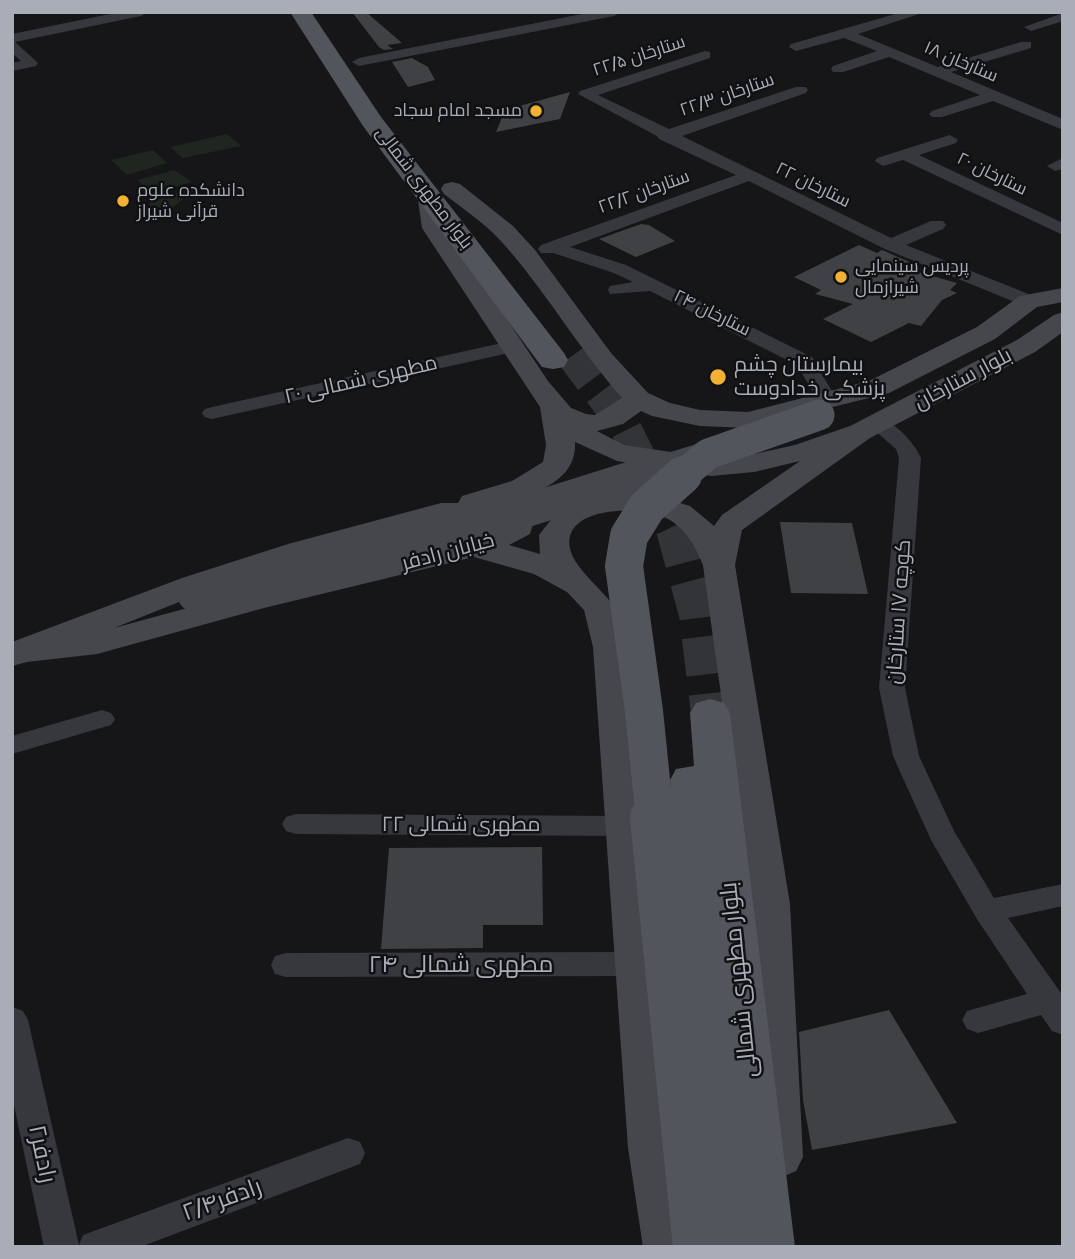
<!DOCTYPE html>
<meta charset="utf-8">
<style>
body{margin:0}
#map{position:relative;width:1075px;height:1259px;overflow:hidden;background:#161618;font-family:Cabin,sans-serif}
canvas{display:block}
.frame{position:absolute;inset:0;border:14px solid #a8adb8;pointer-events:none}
</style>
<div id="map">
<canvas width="1075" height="1259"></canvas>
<div class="frame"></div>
</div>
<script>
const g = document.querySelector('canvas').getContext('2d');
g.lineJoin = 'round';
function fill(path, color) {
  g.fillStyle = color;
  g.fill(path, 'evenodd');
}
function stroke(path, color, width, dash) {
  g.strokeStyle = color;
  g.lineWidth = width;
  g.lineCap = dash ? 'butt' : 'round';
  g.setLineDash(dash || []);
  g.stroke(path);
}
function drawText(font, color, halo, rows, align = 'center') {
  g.font = font + ' Cabin,Cairo,sans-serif';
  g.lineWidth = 5;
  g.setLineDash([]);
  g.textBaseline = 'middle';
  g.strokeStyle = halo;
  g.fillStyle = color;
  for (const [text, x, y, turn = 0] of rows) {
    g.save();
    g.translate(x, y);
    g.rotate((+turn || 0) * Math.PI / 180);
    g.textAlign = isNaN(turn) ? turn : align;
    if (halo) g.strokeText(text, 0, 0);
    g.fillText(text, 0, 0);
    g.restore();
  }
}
const green = new Path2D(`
 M227,134L241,146L183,158L170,147Z
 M153,150L167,163L127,175L111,160Z
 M174,170L192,182L149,195L138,180Z
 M199,186L164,215L149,209L150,201Z`);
const building = new Path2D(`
 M352,12H366L402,43L387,45L393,49L384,50L379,47Z
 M412,58L428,67L435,80L408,87L392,62Z
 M570,92L560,119L496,132L505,110Z
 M641,224L649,225L675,241L636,257L599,239Z
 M859,245L877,253L882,250L919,266L911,270L957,283L950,290L957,293L942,300L921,326L909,323L871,342L823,319L853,304L815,294L821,290L794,277Z
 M780,522L852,523L868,594L791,593Z
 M542,847L543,925H483V948L381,949L389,848Z
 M889,1010L957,1123L812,1150L803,1100L799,1032Z`);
const primaryTunnelFar1 = new Path2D(`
 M572,356L625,427L650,477`);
const primaryTunnel = new Path2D(`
 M649,475L675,529L698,614L710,713`);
const street = new Path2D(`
 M120,12H148L141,16L15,42L38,63L36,66L12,71V63L21,61L12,53V34Z
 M592,12H621L614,16L359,66L352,62L359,58Z
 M902,12H925L858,34L938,67L1021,42H1031V48L951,72L1063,119V130L993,101L942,117H932L929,114L932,111L980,95L889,57L843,72H833L831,69L833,66L877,51L844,38L796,51L789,47L791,44Z
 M1063,13V21L1031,31L1024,27Z
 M705,51L710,52V58L598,95L669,129L796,87H806L808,90L806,93L682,136L891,238L931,221H943L946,225L943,229L906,245L1036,297L1038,301L1036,305H1022L885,249L749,181L570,247L626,265L812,357L837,400L834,404H820L797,365L650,291L610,294L608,290L610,286L633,282L614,273L553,253H541L538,249L541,245L736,175L659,139L657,136L578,94L580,91Z
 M950,135L958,140L956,143L919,155L1063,223V235L903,160L883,166L875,161L877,158Z
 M1063,158V169L1055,171L1047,166Z
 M511,341L518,343L521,347L518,351L212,419L205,417L202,413L205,409L212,407Z
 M877,418C896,422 913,441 921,458L905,688L919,756L954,831L994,898L1063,884V906L1008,918L1063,996V1035L1052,1031L1041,1015L978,1033L967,1029L962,1020L967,1011L1027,994L977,919L931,840L893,756L879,688L899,458L896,449L867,424L870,420Z
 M102,710L111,713L115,719L111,725L12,754V736Z
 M296,814L626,816L636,819L640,826L636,833L626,836L296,834L286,831L282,824L286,817Z
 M636,952L647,955L651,964L647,973L636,976L286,977L275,974L271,965L275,956L286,953Z
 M12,1007L23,1011L28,1020L79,1245L83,1235L348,1138L360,1142L365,1153L360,1164L140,1247H44L12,1096Z`);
const secondary = new Path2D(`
 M452,182L460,184L513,226L535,250L611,353L648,393L670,403L700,410L748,412L869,381L977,327L1020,296L1063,288V302L1037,307L995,339L889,393L748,428L700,426L652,416L641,411L623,424L597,431L624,445L711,458L754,454L795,445L850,426L1017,340L1054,315L1063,312V332L1035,352L870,438L742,530L735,565L790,904L803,1157L796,1171L780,1178L764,1171L757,1157L750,904L703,565C695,546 687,530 668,519C646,507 579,505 570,536C563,563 604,588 617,611C623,622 624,635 627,647L674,1148L691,1247H643L628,1148L593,647L584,610L567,592L534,574L474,557L264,608L97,654L27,662L12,666V642L182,578L288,544L441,503H458L462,496L512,481L543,462L546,445L540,407L422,228L417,193L420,188H436L439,193L446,228L548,381L571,408L586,414L595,415L622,398C578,348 544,288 499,239C483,222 462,208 444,194L441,189L444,184ZM575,442L617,461L711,476L754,472L800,461L722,515L714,526L690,506L650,494L619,492L580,500L557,512L539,535L540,554L509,545L530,534L534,521L523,507L505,503C536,493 577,481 575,442ZM501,520L504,524C479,544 408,554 375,561C287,582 201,604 114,628L204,592L310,558L442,521Z`);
const primary = new Path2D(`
 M290,12H311L381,117L564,353L568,360L564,367L553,369L542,367L363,126Z
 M710,699L724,703L730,713L795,1247H702L670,780L676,769L694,766L690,713L696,703Z`);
const secondaryBridgeFar1 = new Path2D(`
 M634,477L702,456`);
const secondaryBridge = new Path2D(`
 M194,595L522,512L640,475`);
const primaryBridgeFar2 = new Path2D(`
 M681,477L708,454L819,415`);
const primaryBridgeFar1 = new Path2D(`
 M655,820L644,711L624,566L629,536L647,507L683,475`);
const primaryBridge = new Path2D(`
 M655,818L698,1247`);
const markers = [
 [536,111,7,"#f2b134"],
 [123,201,7,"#f2b134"],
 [841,277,7,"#f2b134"],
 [718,377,9,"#f2b134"]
];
const farStreetnames = [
 ["۲۲/۵ ستارخان",639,56,-18],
 ["۱۸ ستارخان",961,62,23],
 ["۲۲/۳ ستارخان",727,95,-19],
 ["۲۰ ستارخان",992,174,26],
 ["۲۲ ستارخان",813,185,26],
 ["بلوار مطهرى شمالى",424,188,53],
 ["۲۲/۲ ستارخان",644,192,-20],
 ["۲۴ ستارخان",712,313,26]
];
const farPoinames = [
 ["مسجد امام سجاد",522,111,"right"],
 ["دانشکده علوم",137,191],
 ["قرآنی شیراز",137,212],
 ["پردیس سینمایی",855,267],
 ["شیرازمال",855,288]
];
const poiNames = [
 ["بیمارستان چشم",734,365],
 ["پزشکی خدادوست",734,389]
];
const streetNames = [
 ["بلوار ستارخان",963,379,-28],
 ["۲۰ مطهری شمالی",361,380,-13],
 ["خیابان رادفر",448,552,-15],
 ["کوچه ۱۷ ستارخان",899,612,-86],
 ["مطهرى شمالى ۲۲",461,825]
];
const nearStreetnames = [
 ["مطهرى شمالى ۲۴",461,965],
 ["بلوار مطهرى شمالى",739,980,-96],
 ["رادفر۲",42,1154,78],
 ["رادفر۲/۴",222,1200,-20]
];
fill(green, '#1e261f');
fill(building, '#404145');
stroke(primaryTunnelFar1, '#333438', 31, [31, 15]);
stroke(primaryTunnel, '#333438', 38, [38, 19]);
fill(street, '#37383d');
fill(secondary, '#45474d');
fill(primary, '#53555c');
stroke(secondaryBridgeFar1, '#45474d', 26);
stroke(secondaryBridge, '#45474d', 33);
stroke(primaryBridgeFar2, '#53555c', 31);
stroke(primaryBridgeFar1, '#53555c', 38);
stroke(primaryBridge, '#53555c', 50);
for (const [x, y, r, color] of markers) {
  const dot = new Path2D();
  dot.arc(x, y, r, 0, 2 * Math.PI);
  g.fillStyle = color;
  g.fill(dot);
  stroke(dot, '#111113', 2.5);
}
drawText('18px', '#a8adb8', '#111113', farStreetnames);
drawText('18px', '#a8adb8', '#111113', farPoinames, 'left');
drawText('21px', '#a8adb8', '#111113', poiNames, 'left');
drawText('21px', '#a8adb8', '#111113', streetNames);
drawText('24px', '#a8adb8', '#111113', nearStreetnames);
</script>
